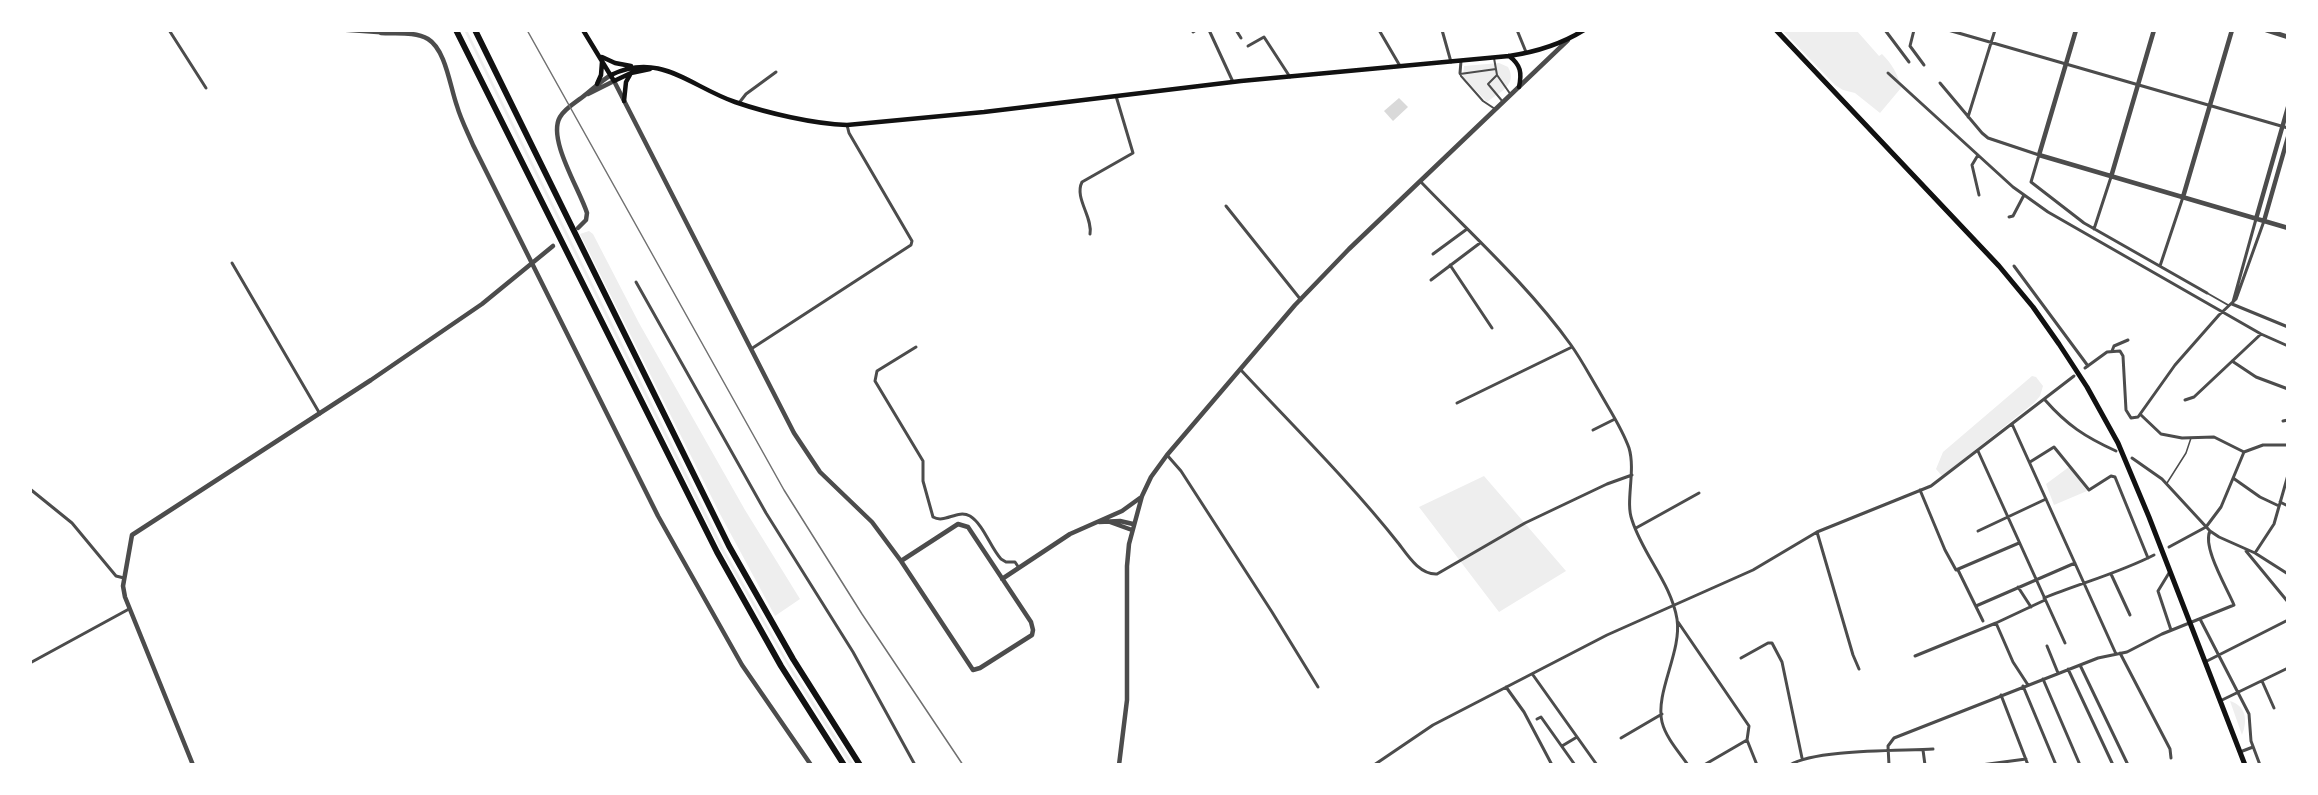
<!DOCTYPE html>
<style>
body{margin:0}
#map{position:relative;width:2318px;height:795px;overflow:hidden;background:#fff;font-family:"Open Sans",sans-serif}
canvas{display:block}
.frame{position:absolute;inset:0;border:32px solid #fff;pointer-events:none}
</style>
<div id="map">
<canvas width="2318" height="795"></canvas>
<div class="frame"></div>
</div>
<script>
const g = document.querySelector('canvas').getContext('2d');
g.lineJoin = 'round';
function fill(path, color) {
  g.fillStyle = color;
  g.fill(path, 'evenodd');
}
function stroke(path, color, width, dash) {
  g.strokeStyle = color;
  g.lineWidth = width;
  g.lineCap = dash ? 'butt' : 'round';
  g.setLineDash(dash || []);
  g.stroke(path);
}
const green = new Path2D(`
 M464,30H467L724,549L788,662L854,765H850L793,675L721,550Z
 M1782,30L1857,31L1879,56L1882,54C1892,64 1898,74 1901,88L1880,113L1855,93L1843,90L1835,85Z
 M1499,63L1508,67C1518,85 1500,92 1487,102L1463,77L1464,66Z
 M589,231L593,234L639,323L745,510L800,599L775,616L720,514L580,234Z
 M2032,376L2036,377L2043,386L2040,396L2034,403L1942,476L1936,469L1943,452Z
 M2069,467L2087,491L2054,505L2046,484Z
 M1484,476L1566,571L1499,612L1419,507Z
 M2230,701C2246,706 2248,720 2242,735Z`);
const water = new Path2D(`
 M1399,98L1408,107L1393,121L1384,111Z`);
const stream = new Path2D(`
 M954,30H991`);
const service = new Path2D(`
 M2167,483L2186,453L2191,438`);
const pedestrian = new Path2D(`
 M1494,58L1497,75L1511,95
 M1460,73L1461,76L1483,101L1495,109
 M1460,74L1496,69
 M1497,75L1488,84L1503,102
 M2207,293L2228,305`);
const minor = new Path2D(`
 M169,30L206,88
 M338,30L381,33
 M1209,30L1233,82
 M1236,30L1241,38
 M1379,30L1400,66
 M1442,30L1451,62
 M1517,30L1526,52
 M1885,30L1909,62
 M1914,30L1910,46L1924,65
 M1948,30L2288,128
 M1193,32L1196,30
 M1248,46L1264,37L1290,77
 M1460,73L1461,61
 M1888,73L2013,187L2048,212L2261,334L2288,346
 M1940,83L1982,133L1988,138L2039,155L2031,182L2084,223L2207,293
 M739,103L746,94L776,72
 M1968,117L1995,30
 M1978,155L1972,165L1979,195
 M1420,181C1471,234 1528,285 1571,345C1581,359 1590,376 1599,391C1609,409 1622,428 1629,448C1636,471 1625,502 1632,520C1643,555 1671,583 1677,619C1682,652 1655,692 1662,722C1666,738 1679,752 1688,765
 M1226,206L1301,300
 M2009,217L2013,216L2024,195
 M2094,229L2111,177
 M1090,234C1093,217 1074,198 1082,182L1133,153L1116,96
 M1433,254L1467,229
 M232,263L320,414
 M1450,265L1492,328
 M2014,266L2088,366
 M2160,266L2183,197
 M1431,280L1480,243
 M636,282L766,513L853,652L915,765
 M2233,302L2256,219
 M2232,304L2288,327
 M916,347L877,371L875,381L923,461V481L933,517C945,524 957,509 970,516C984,525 990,547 1001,559L1006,562H1015L1019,568
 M751,349L911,245L912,241L849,133L847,125
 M2112,351L2114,346L2128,340
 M2232,361L2256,377L2288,389
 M2085,368L2107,352L2120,351L2123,356L2126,410L2131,418L2138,417L2175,365L2219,315L2236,299L2264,221
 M1240,369C1293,426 1350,482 1399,544C1408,556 1420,575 1437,574L1525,523L1607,484L1632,475
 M2045,400C2067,425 2085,437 2116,451
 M2185,400L2194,397L2261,334
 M1457,403L1572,347
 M2141,415L2161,434L2182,438L2214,437L2244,452L2263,445H2288
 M2283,421L2288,420
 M2012,424L2116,654
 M1593,430L1615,419
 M1978,451L2065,643
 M1167,455L1181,471L1272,612L1318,687
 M2132,458L2162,479L2210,531L2219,537L2255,553L2288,574
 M2030,462L2054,447L2089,490L2111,476L2115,477L2148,558
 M2233,478L2260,497L2279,506
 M30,489L72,523L116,576L124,578
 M1920,490L1945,550L1956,570L2019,543
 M2280,502L2288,506
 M1636,528L1699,493
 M1978,531L2046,499
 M1817,532L1853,655L1859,669
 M2169,547L2206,527L2221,507L2244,452
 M2246,551L2288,602
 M2255,553L2274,524L2288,475
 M1958,570L1983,621
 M2169,573L2158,591L2171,630
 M2111,574L2130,615
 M2018,587L2031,607
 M2044,598C2081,583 2119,573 2154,555
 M1976,606L2075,563
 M2200,619L2249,714L2251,741L2260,765
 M1678,622L1749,726L1747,740
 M1996,623L2013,662L2028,685
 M2047,646L2058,673
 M2120,653L2170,749L2171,758
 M1915,656L1996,623L2045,600
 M1741,658L1768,643H1772L1782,662L1802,758
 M2205,662L2288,620
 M30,663L129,609
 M2080,665L2128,765
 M2068,669L2113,765
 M1533,675L1597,765
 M2043,679L2080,765
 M2262,681L2274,708
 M2023,686L2056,765
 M1506,687L1524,712L1552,765
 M2001,695L2028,765
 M2220,701L2288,668
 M1537,719L1541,717L1575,765
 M1621,738L1662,714
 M1747,740L1757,765
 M1562,746L1577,737
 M1923,750L1925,765
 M2240,752L2253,747
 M1374,765L1433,725L1607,635L1753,570L1817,532L1931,486L2074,376
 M1704,765L1747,740
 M1790,765C1814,749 1901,751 1933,749
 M1889,765L1888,746L1894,738L2098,658L2127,652L2162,634L2234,605C2227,588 2202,547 2210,531
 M1981,765L2026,759`);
const tertiary = new Path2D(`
 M378,30L381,33C396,34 415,31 428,39C446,50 450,87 457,106C461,120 468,133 473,145L658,516L742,665L811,765
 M2076,30L2039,155L2288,228
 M2266,30L2288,37
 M588,94L614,81L794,433L820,472L872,522L901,561L973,670L980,668L1032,635L1033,630L1031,622L968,527L958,524L901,561
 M2111,177L2154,30
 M2183,197L2232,30
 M2256,219L2288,107
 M2264,221L2288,137
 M578,228L586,220L587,213C580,190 547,139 560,117C566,107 577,102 585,95C594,88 601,81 611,75
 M1099,522L1120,521L1133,524
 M1110,522L1132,530
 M1002,579L1070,534L1122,511L1140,498
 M193,765L125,597L123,586L132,535L371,380L482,304L553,246
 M1119,765L1127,700V566L1129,544L1142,496L1151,477L1167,455L1295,305L1349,249L1568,40`);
const secondary = new Path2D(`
 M583,30L614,81L631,73L650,69
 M1509,56C1521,65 1522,73 1519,87
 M602,57L615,63L631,66
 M611,75C660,51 691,87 735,102C767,113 814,124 847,125L984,112L1241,81L1509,56C1536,52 1560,45 1584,30
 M597,84L601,75L602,62
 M624,101L626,82L631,73`);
const trunk = new Path2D(`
 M1776,30L1999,266L2033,307L2059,344L2087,387L2118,443L2149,517L2245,765`);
const motorway = new Path2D(`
 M456,30L717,552L781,666L844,765
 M475,30L729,546L793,659L860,765`);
const rail = new Path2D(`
 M527,30L784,490L862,614L963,765`);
fill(green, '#eee');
fill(water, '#d9d9d9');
stroke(stream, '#d9d9d9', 1.5);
stroke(service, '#4c4c4c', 1.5);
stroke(pedestrian, '#4c4c4c', 2);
stroke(minor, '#4c4c4c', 3);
stroke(tertiary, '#4c4c4c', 4.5);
stroke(secondary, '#111', 4.5);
stroke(trunk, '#111', 5);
stroke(motorway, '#111', 6);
stroke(rail, '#707070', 1.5);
</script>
